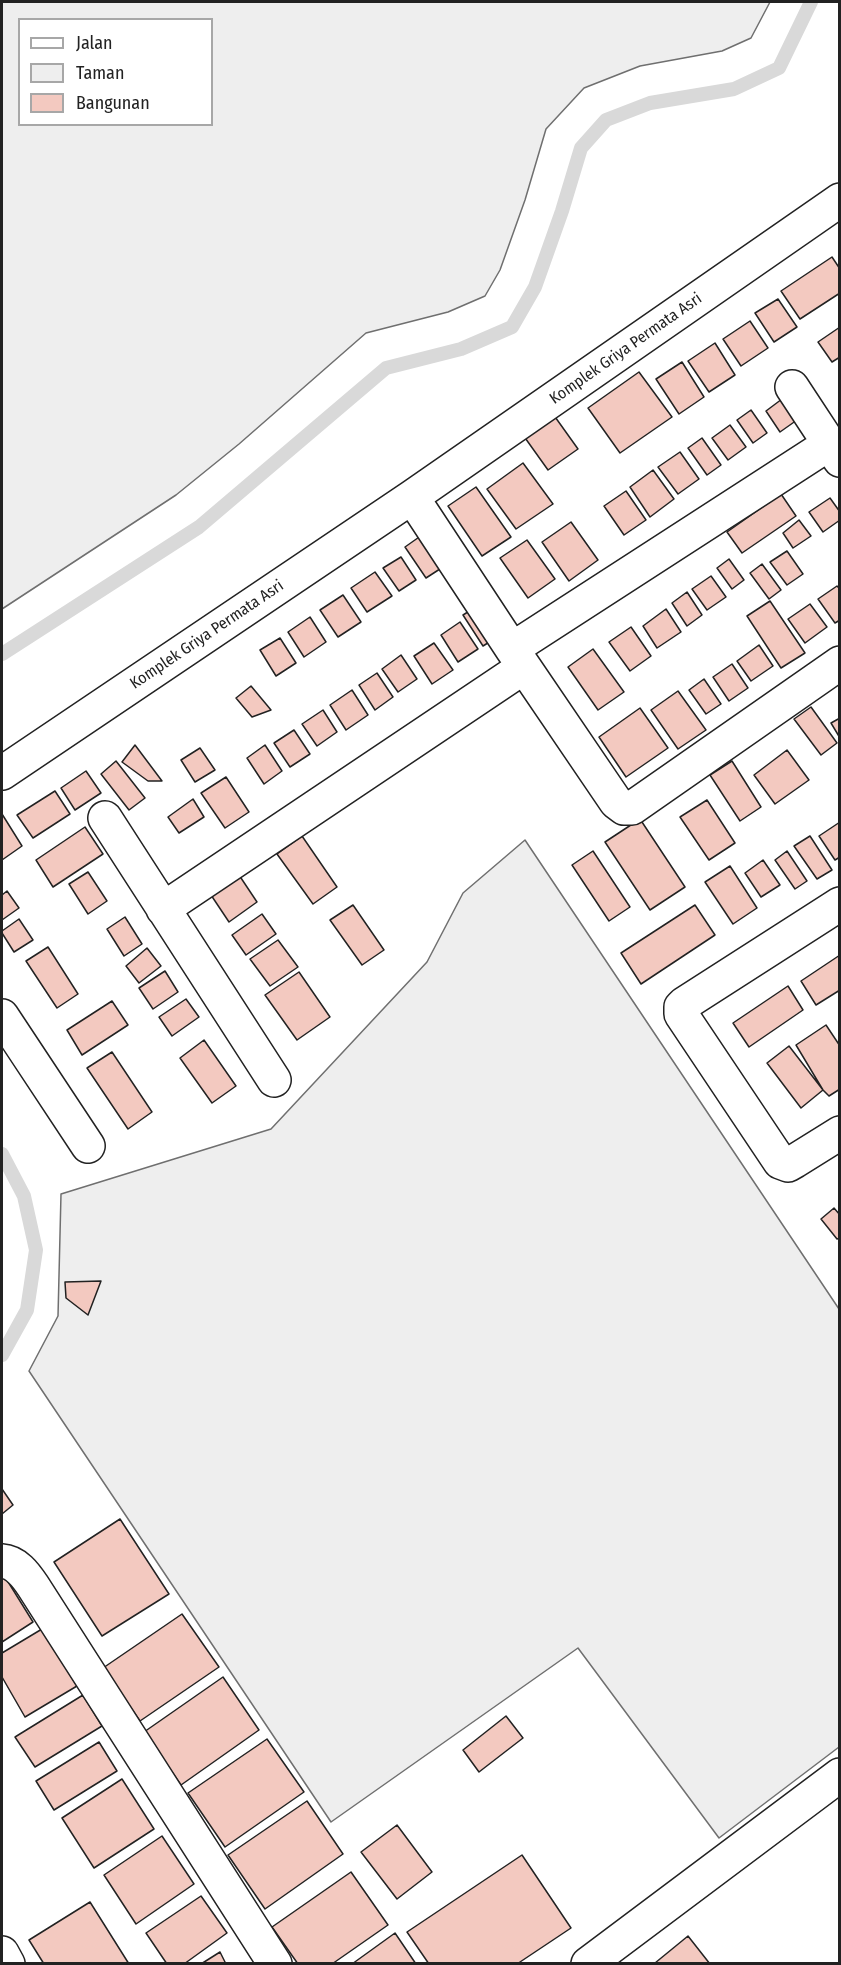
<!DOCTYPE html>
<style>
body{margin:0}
#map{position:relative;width:841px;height:1965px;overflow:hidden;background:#fff;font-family:"Fira Sans Condensed",sans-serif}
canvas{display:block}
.frame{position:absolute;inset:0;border:3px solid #222;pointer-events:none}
.legend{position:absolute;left:18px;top:18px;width:195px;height:108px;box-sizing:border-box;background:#fff;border:2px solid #a7a7a7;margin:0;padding:8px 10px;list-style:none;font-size:18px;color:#222}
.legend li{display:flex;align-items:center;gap:12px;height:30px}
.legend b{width:30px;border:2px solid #a7a7a7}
</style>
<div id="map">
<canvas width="841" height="1965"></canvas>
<div class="frame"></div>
<ul class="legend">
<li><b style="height:8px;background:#fff"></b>Jalan</li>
<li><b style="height:16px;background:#eee"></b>Taman</li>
<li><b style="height:16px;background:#f3c9c0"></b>Bangunan</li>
</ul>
</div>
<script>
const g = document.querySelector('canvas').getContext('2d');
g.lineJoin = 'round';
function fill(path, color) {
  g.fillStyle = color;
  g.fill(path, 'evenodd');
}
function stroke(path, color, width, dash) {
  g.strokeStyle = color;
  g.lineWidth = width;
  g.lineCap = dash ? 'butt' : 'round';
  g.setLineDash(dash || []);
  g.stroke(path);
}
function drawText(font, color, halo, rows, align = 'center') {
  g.font = font + ' "Fira Sans Condensed",sans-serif';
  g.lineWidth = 4.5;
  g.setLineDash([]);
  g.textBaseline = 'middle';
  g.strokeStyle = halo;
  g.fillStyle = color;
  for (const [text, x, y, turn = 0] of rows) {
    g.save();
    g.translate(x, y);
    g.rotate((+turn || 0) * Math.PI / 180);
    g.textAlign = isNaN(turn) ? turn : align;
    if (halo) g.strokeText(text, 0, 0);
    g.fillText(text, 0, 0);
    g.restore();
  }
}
const green = new Path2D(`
 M2,2H770L751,38L722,51L640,66L584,88L546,129L525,200L500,270L485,296L448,312L366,333L239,444L176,495L2,609ZM20,20H212V124H20Z
 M525,840L839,1309V1747L719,1838L578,1648L331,1822L29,1371L58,1316L61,1194L271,1129L427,962L463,893Z`);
const stream = new Path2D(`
 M2,654L199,527L386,368L461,349L512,327L535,287L562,211L581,148L606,120L650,103L734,89L779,68L811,2
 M2,1154L24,1196L36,1250L27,1310L2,1355`);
const building = new Path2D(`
 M832,257L840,269V293L800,319L781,291Z
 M778,299L797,327L774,342L755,313Z
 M750,321L768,348L741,366L723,339Z
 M840,327V357L832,362L818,342Z
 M715,343L735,375L709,392L688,361Z
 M682,362L704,397L679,414L656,379Z
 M639,372L672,417L620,453L588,408Z
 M782,399L797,420L780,432L766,411Z
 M751,410L767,433L753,443L737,420Z
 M553,414L578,449L548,470L523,435Z
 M730,425L746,447L728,460L712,438Z
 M702,438L721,465L707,475L688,448Z
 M680,452L699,479L678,494L658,467Z
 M523,463L553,504L516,529L487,489Z
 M653,470L674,499L650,517L630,487Z
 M476,487L511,537L482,556L448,506Z
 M626,491L646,520L624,535L604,506Z
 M781,494L796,516L742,553L727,532Z
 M830,498L840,512V520L823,532L809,512Z
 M799,520L811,536L793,548L783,533Z
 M571,522L598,560L569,581L542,542Z
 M422,535L443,567L426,578L405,547Z
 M527,540L555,579L528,598L500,558Z
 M787,551L803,574L787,585L770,562Z
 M401,557L416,580L399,591L383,568Z
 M729,559L744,580L732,589L717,568Z
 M762,564L781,590L769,599L750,573Z
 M375,572L392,596L367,612L351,588Z
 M711,576L726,597L707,610L692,589Z
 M837,586L840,589V620L835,623L818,599Z
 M687,592L702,615L687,626L672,603Z
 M343,595L361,622L338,637L320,610Z
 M770,601L805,653L781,668L747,616Z
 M810,604L827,627L805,643L788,619Z
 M666,609L681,632L657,648L643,626Z
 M471,610L491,641L483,646L463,615Z
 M310,617L326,642L304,657L288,632Z
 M460,622L478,649L458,662L441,635Z
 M631,627L651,656L630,671L609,642Z
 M280,638L296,663L276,676L260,650Z
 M434,643L453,670L432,684L414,656Z
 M759,645L773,666L751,681L737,661Z
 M593,649L624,692L598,710L568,667Z
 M401,655L417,679L398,692L382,669Z
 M732,664L748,688L729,701L713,677Z
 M377,673L393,697L375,710L359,685Z
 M704,679L721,704L706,714L689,690Z
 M251,686L271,710L252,717L236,698Z
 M352,690L368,715L346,730L330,705Z
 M678,691L706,730L678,749L651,710Z
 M811,707L837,743L821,755L794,719Z
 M640,708L668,748L626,777L599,737Z
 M323,710L337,732L317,746L302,724Z
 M840,718V738L831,723Z
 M294,730L310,754L290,767L274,743Z
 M135,745L162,781H148L122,762Z
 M265,745L282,771L264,784L247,758Z
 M200,748L215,770L195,782L181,760Z
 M787,750L809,780L775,804L754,775Z
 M116,761L145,798L129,810L101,774Z
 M732,761L761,807L740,821L710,775Z
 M86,771L101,793L75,810L61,788Z
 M226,777L249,812L225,828L201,793Z
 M55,791L70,814L33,838L17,815Z
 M193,799L204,817L179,833L168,817Z
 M707,800L735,843L709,860L680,817Z
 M2,814L22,846L2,860Z
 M640,819L685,887L650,910L605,842Z
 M840,822V857L835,860L819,836Z
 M85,827L103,854L53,887L36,860Z
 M302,836L337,887L313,904L277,854Z
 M810,836L832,870L817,879L794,846Z
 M593,851L630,907L609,921L572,865Z
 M787,851L807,881L795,889L775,860Z
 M763,860L780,885L761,897L745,873Z
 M730,866L757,908L733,924L705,882Z
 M88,872L107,901L88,914L69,884Z
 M239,875L257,902L229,922L211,895Z
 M7,891L19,908L2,920V895Z
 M353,905L384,950L362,965L330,920Z
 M695,905L715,935L641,984L621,953Z
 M262,914L276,934L246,955L232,935Z
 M125,917L142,944L124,956L107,929Z
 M19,919L33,940L14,952L2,933V931Z
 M278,940L298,967L270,986L250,959Z
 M48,947L78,994L57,1008L26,961Z
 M147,948L161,966L139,983L126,966Z
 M840,955V990L816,1005L801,981Z
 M165,971L178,992L153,1009L139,988Z
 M299,972L330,1017L297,1040L265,995Z
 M788,986L803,1010L749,1047L733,1023Z
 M186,999L199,1017L172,1036L159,1017Z
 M112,1001L128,1025L82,1055L67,1030Z
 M826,1025L840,1046V1089L829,1096L823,1090L796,1045Z
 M204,1040L236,1086L212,1103L180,1058Z
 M789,1046L823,1090L801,1108L767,1063Z
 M112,1052L152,1112L128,1129L87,1068Z
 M834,1208L840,1215V1238L837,1239L821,1219Z
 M101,1281L88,1315L66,1298L65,1282Z
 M2,1489L13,1505L2,1514Z
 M120,1519L169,1594L102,1636L54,1562Z
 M2,1572L33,1622L2,1642Z
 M182,1614L219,1667L140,1721L103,1668Z
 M42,1629L77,1686L25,1717L2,1677V1653Z
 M223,1677L259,1730L181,1785L144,1732Z
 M83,1695L102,1726L35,1767L15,1737Z
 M506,1716L523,1738L479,1772L463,1750Z
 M267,1739L304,1792L225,1847L188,1793Z
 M99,1742L117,1771L54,1810L36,1781Z
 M122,1779L154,1829L94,1868L62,1818Z
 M307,1801L343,1854L265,1909L228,1855Z
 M397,1825L432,1872L397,1899L361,1852Z
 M162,1836L194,1884L136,1924L104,1875Z
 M522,1855L571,1928L517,1964H429L407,1932Z
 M351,1872L388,1925L332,1964H298L272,1927Z
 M201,1896L227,1933L184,1964H167L146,1933Z
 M90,1902L129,1964H44L29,1940Z
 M395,1933L416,1964H352Z
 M688,1936L710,1964H655V1963Z
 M220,1952L226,1964H201Z`);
const minor = new Path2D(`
 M792,387L840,460
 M412,497L512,649L616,802L624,808H632L840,663
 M512,649L829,444
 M2,773L412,497L840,200
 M105,818L274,1080
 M840,904L684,1004L681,1007V1014L780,1162L788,1165L795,1161L840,1133
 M163,909L524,667
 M2,1016L88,1146
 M2,1561C16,1562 25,1574 33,1586L275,1964
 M2,1953L8,1964
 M588,1964L840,1775`);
const streetNames = [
 ["Komplek Griya Permata Asri",626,349,-35],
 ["Komplek Griya Permata Asri",207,635,-34]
];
fill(green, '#eee');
stroke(green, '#6f6f6f', 1.5);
stroke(stream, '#d9d9d9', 14);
fill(building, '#f3c9c0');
stroke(building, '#222', 1.5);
stroke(minor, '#222', 36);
stroke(minor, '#fff', 33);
drawText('16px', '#222', '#fff', streetNames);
</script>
